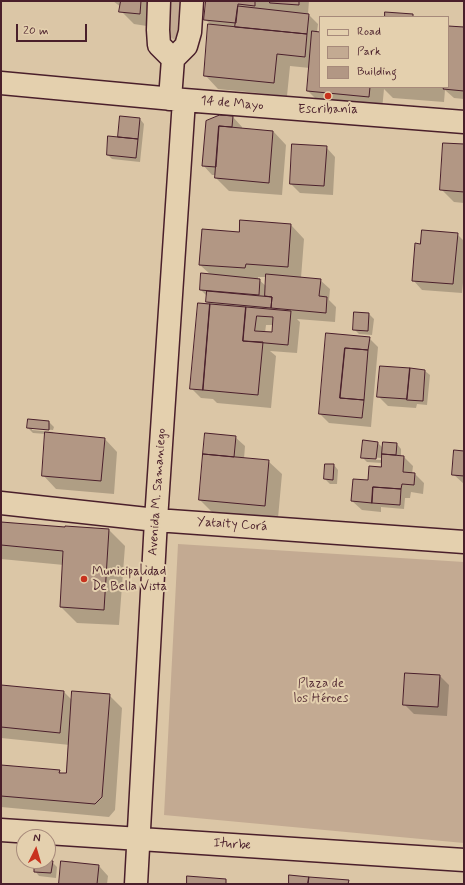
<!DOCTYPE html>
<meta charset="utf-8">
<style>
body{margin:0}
#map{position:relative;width:465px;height:885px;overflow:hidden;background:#dbc6a6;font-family:Mynerve,sans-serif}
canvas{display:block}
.frame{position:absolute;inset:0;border:2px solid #4a1f2b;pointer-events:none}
.legend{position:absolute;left:319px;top:16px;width:130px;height:72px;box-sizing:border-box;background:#e4d0ae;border:1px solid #a6897a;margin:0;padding:5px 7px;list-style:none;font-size:12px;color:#4a1f2b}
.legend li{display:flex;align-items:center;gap:8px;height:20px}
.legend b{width:20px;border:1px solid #a6897a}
.north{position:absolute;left:16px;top:829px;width:40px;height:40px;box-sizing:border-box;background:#e4d0ae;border:1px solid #a6897a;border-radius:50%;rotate:5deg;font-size:11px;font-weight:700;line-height:16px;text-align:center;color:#4a1f2b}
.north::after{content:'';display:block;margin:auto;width:14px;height:18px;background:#c8321e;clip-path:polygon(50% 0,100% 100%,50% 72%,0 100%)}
.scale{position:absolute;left:16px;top:24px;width:71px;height:18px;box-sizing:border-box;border:2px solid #4a1f2b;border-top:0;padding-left:5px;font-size:12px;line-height:14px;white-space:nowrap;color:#4a1f2b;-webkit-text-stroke:3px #e4d0ae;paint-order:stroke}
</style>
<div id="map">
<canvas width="465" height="885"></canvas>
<div class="frame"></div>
<ul class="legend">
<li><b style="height:5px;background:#e4d0ae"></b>Road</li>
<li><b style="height:11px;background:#c3aa92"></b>Park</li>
<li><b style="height:11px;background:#b29784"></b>Building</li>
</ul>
<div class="north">N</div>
<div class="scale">20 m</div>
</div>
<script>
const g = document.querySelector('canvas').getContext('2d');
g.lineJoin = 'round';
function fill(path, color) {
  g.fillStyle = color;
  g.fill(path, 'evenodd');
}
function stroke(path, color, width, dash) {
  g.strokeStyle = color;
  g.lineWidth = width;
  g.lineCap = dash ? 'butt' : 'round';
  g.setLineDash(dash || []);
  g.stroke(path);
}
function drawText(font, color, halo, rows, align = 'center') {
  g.font = font + ' Mynerve,sans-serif';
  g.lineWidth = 4;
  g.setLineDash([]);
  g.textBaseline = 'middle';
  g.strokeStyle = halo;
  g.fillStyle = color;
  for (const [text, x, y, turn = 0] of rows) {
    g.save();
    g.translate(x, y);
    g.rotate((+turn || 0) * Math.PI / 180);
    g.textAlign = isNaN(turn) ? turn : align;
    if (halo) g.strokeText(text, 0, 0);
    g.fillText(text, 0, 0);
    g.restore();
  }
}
const green = new Path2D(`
 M171,1H181L179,36L175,40L170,37L169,35Z
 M178,544L464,562V843L164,815Z`);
const shadow = new Path2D(`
 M113,1H156L153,27L134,24L121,11V7Z
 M207,1H309L308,14L318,24L317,32L320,33V87H448V27L464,28V99L454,98L445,90L444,102L393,98L384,89L382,110L321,104L308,91L310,68L290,66L287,96L218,89L205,75L210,24L205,19Z
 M233,117L242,127V129L273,131L286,145L282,195L229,191L216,178V175H212L203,165L207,122Z
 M140,119L144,124L140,162L112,159L108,155L119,138Z
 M464,145V203L454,202L441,189Z
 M326,147L335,157L333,195L300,193L291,184Z
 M291,225L304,239L301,278L320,280L330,289L329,300L336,307L335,322L297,319L300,322L297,353L270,351L276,356L271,408L217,403L213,399L201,398L191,388L211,305L207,302L208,297L201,290L211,275L200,265L240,233ZM258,277H267L266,286L258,279ZM266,325H274L273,333H265Z
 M457,234L464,241V273L462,293L422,290L413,280L421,245Z
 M369,314L374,319L372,335L359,334L354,329Z
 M369,338L378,347L371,427L329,423L320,414Z
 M381,367L425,371L430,375L427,405L417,404L416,408L388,406L378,396Z
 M49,422L54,427L53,430L32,428V430L53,432V434L104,438L117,452L114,494L56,489L43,475L46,434L33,433L28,428Z
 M235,437L245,446L244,459L268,461L282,474L278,518L213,513L200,500Z
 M378,443L384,449L397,444L401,449V457H404L413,466L412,474H415L424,483L423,494L411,492L410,498H405L404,509L381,507V512L362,510L352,501L382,468V463L367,462L362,457ZM366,457L382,458L381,460L366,459Z
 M464,452V484L453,474Z
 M334,465L338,470L337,484H330L325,479Z
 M1,523L109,530L125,546L119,625L77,623L61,607L64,565L1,559Z
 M440,676L449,685L447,716L414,714L404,704Z
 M1,686L64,692L73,701L109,695L122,708L115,810L109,817L1,807V766L59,771L62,774H67L70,745L1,738Z
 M52,862L57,867L56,878L39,876L35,871Z
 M99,866L108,876L107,884H60Z`);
const building = new Path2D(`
 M121,1H141L140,14L119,12Z
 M206,1H255V6L238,4L236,23L204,20Z
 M270,1H299V5L270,3Z
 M238,6L309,14L307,34L235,27Z
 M385,12L413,14V17H385Z
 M208,24L307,34L305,57L277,54L274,83L204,76Z
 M448,26L464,27V91L443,89L444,87H448Z
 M312,31L320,32V87H370L369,97L307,91Z
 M220,115L233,116L232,127L219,126L216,167L202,166L206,121Z
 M120,116L140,118L138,139L118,137Z
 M219,126L273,131L269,183L215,178Z
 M108,136L138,139L136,158L107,155Z
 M443,143L464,144V192L440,190Z
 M292,144L327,146L324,186L290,184Z
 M240,220L291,224L288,267L246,264L245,268L199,265L202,229L239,232Z
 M422,230L458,233L453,284L412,281L415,243L420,244Z
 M201,273L260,279L259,295L200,290Z
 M266,274L321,279L319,296L327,297L326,313L271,308L272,297L265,296Z
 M207,291L272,297L271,308L206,302Z
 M198,303L210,304L203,390L190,389Z
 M210,304L246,307L243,341L263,342L258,395L203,390Z
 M246,307L291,311L288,345L243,341ZM257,316L273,317L272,332L255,331Z
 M354,312L369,313L368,331L353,330Z
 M326,333L370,337L368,350L345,348L340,398L364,400L362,418L319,414Z
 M345,348L368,350L364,400L340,398Z
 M380,366L410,368L407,399L377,397Z
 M410,368L425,370L423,401L407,400Z
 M28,419L49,421V430L27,428Z
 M45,432L105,438L101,481L42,476Z
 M205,433L236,436L234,457L203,454Z
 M363,440L378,442L376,459L361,458Z
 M383,442L397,443L396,455L382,454Z
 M454,450L464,451V476L452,475Z
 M203,454L269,460L265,506L199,500Z
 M382,454L404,456L403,472L415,473L414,485L402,484L401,489L373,487L372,503L351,501L353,479L368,480L369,466L381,467Z
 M325,464H334L333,480L324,479Z
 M373,487L401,489L400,505L372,503Z
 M1,522L65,527V526L109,529L104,610L60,607L63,551L1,545Z
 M405,673L440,675L438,707L403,705Z
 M1,685L64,691L60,733L1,727Z
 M72,691L110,694L102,797L95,804L1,796V765L60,770L59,773H66Z
 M48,860L53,861L51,873L34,872V861Z
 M61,861L99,865L97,884H59Z
 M289,875L309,877L308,884H289Z
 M187,876L226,879V884H187Z
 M309,877L349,880L348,884H308Z`);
const street = new Path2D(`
 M159,1L158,30L159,45L173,59
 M1,83L184,100L464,122
 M170,99L173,59L186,46L190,32L192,1
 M1,503L156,520L464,542
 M1,830L464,860
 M136,884L156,520L184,100`);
const markers = [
 [328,96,4,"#c8321e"],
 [84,579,4,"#c8321e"]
];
const streetNames = [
 ["14 de Mayo",232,104,5],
 ["Avenida M. Samaniego",158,492,-86],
 ["Yataity Corá",232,525,4],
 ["Iturbe",232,845,4]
];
const poiNames = [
 ["Escribanía",328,110],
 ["Municipalidad",92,572,"left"],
 ["De Bella Vista",92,587,"left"]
];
const parkNames = [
 ["Plaza de",321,684],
 ["los Héroes",321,699]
];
fill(green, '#c3aa92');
fill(shadow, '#0003');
fill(building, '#b29784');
stroke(building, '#4a1f2b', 1);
stroke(street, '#4a1f2b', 25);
stroke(street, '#e4d0ae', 22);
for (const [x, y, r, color] of markers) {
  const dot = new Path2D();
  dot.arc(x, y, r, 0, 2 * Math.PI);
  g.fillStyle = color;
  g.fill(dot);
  stroke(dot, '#e4d0ae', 1.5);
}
drawText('13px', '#4a1f2b', '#e4d0ae', streetNames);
drawText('13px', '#4a1f2b', '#e4d0ae', poiNames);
drawText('13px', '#5c343a', '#e4d0ae', parkNames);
</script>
